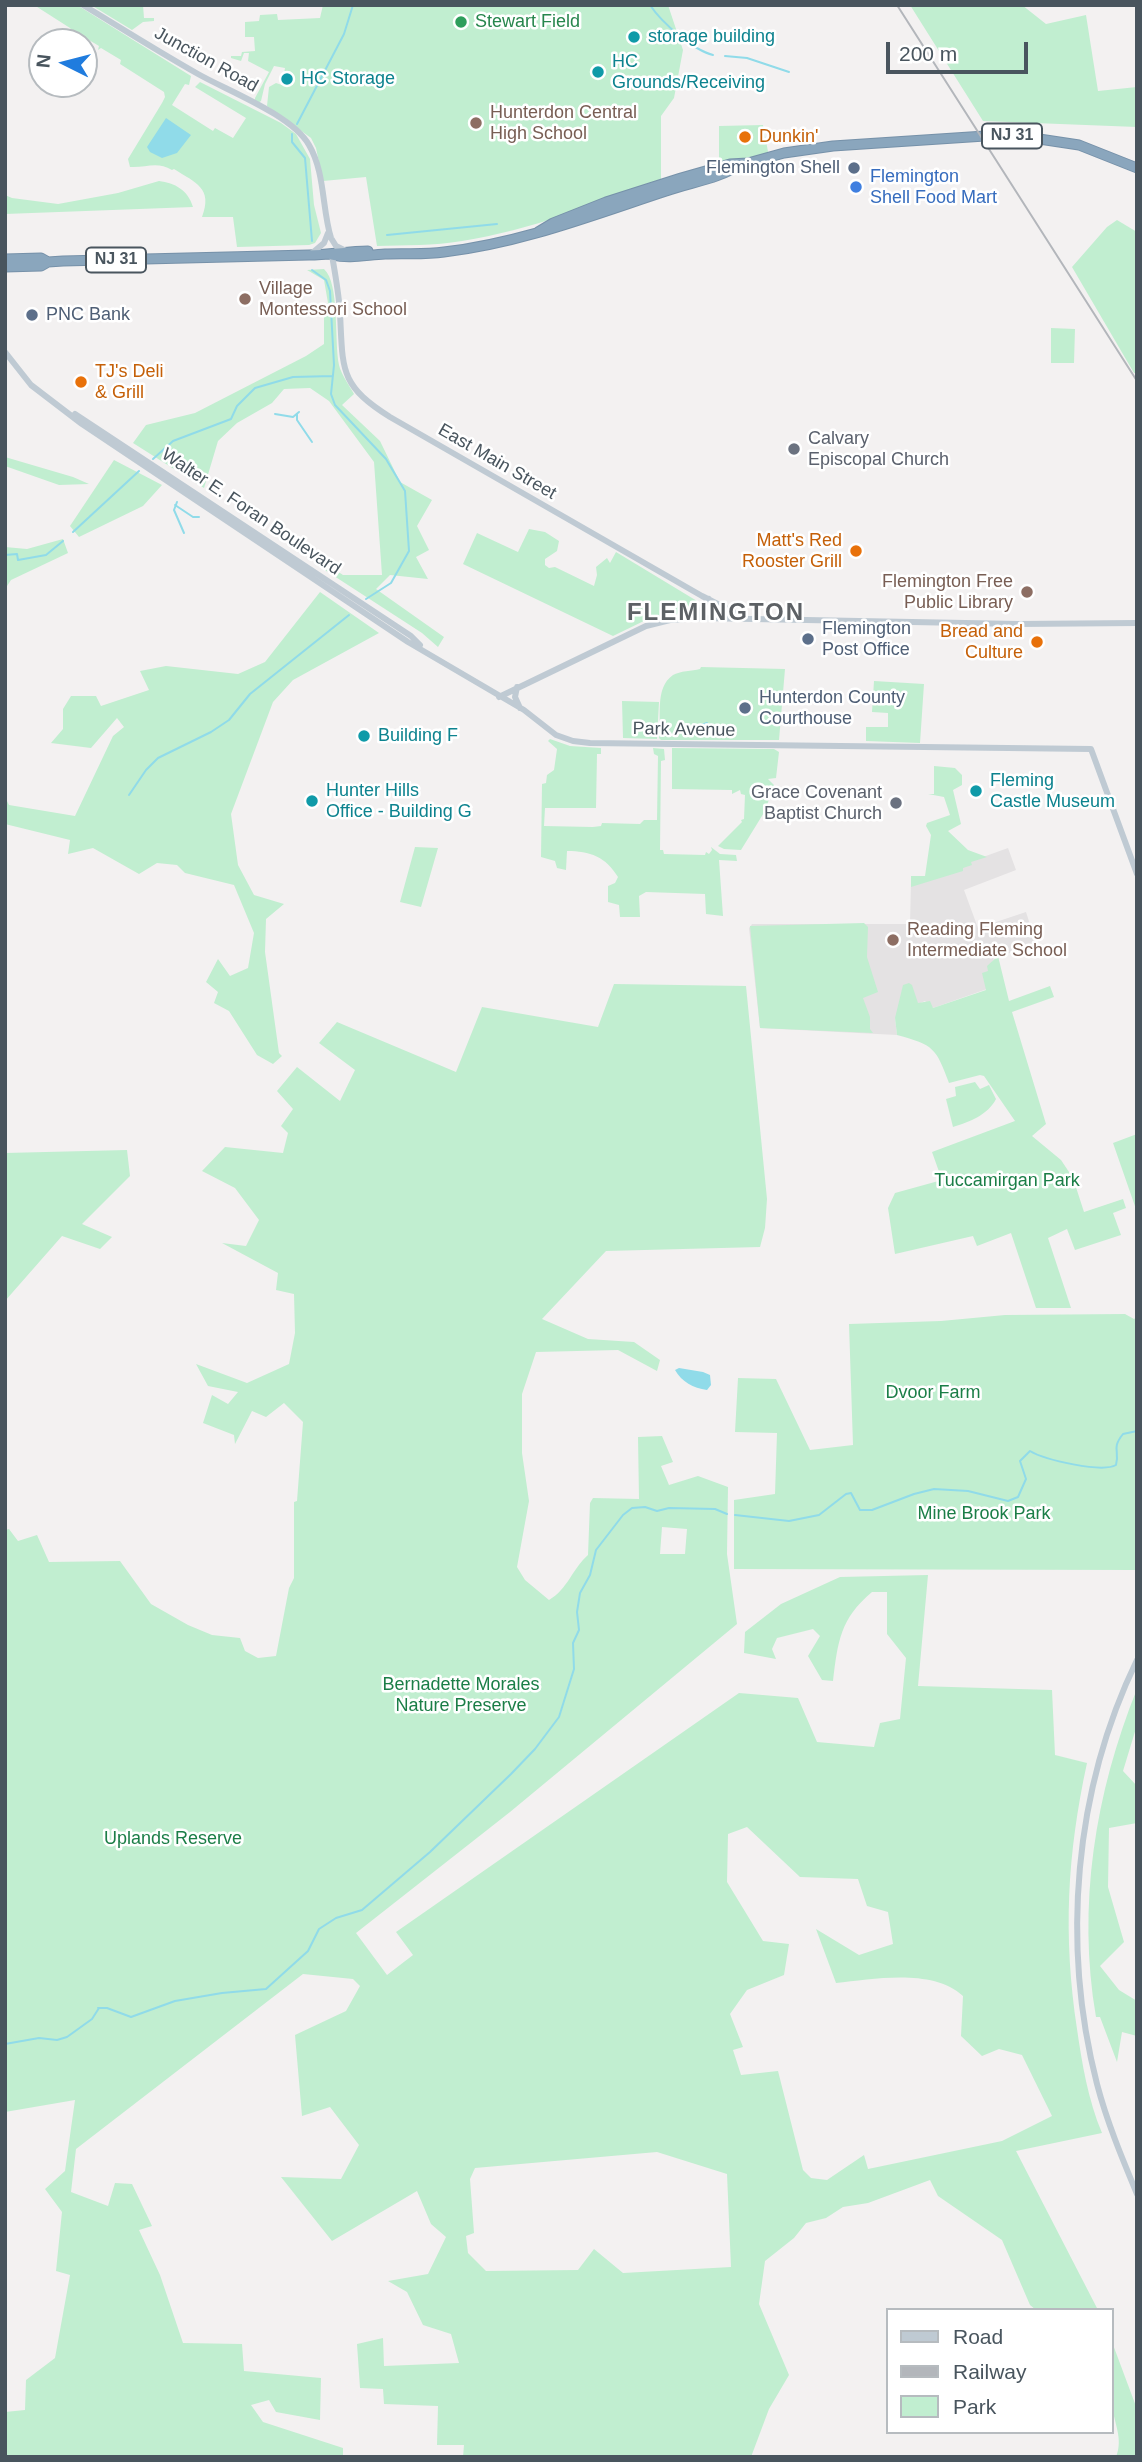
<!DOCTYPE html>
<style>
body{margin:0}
#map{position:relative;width:1142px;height:2462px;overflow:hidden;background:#f3f1f1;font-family:Helvetica,sans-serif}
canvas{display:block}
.frame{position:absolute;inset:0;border:7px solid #49555e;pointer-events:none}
.legend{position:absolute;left:886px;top:2308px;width:228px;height:126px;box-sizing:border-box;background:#fff;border:2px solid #b6bbbf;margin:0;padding:9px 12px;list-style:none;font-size:21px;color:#49555e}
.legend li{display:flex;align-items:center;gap:14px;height:35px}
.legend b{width:35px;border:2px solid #b6bbbf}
.north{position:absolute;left:28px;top:28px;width:70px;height:70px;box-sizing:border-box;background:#fff;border:2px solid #b6bbbf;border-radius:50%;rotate:276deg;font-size:19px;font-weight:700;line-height:28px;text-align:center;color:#49555e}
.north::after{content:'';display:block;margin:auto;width:24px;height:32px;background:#207cde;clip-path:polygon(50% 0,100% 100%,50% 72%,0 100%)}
.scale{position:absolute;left:886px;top:42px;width:142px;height:32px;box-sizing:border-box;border:4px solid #49555e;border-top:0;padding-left:9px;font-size:21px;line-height:24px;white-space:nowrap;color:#49555e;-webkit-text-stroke:5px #fff;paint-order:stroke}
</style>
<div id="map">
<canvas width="1142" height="2462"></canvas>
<div class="frame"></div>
<ul class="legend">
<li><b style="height:9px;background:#bfcad3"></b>Road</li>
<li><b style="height:9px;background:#b3b6bb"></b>Railway</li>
<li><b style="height:19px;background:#c1eed0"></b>Park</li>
</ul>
<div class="north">N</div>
<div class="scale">200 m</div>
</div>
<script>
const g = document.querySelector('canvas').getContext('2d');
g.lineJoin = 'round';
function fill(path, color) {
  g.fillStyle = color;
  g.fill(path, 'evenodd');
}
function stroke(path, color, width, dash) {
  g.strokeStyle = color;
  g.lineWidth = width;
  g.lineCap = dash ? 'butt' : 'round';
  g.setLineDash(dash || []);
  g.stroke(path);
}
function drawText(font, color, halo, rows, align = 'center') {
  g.font = font + ' Helvetica,sans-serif';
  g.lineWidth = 5;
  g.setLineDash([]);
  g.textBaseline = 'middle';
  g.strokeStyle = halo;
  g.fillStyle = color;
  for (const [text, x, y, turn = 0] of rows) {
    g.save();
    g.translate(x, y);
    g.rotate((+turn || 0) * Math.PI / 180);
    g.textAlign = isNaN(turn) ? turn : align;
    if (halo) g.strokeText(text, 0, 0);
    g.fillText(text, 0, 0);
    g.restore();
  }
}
const education = new Path2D(`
 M1008,848L1016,870L964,890L978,928L1026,912L1036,943L994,959L988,971L987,989L933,1008L925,1001L918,1004L895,1018L897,1035L760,1028L749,928L752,924H910L911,883Z`);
const green = new Path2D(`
 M34,5H77L191,76L189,85L185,84L172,105L213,131L215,128L233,138L246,118L195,87L200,82L281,123L296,134L310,159L314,205L321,233L315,243L309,245L237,247L233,217H202C213,188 196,183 174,169L172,170C157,161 146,168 130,167L128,159L162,103L165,97L164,92L120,64L121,60L101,48L98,50L99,46L79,34L76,36L70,28Z
 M91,5H143L144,18H154V21L143,22L132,30Z
 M323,5H668L683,50L674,98L661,116V179C597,204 531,230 462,241C434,246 405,245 377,246L366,177L323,181L316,148L311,138L267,106L269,87L276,83L282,85L285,68L274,66L265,84L261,101L258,103L255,101V98L269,72L248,61L249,53H244L241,61L231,58V56H241L242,52L255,51L254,37H245V22L259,21L260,15L277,14L278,20L320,18Z
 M910,5H1022L1046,24L1086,15L1098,91L1137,87V127L983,121Z
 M763,125L769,157L719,163V126Z
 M159,181C175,183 188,190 193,207L5,214V195L12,198L58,204L118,193Z
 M1117,220L1137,232V373H1134L1072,267L1107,227Z
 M324,269C340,283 334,342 339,365C341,374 349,385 354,394L342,405L380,441L400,482L432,500L417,526L429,550L416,557L428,579L390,575L376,589L444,637L438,647L422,633L314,563L317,558L343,575H382L374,462L329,401L310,388L284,389L272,403L237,423L218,441L204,488L133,443L146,425L195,413L306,356L324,344V311L328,303L324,280L307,270Z
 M1051,328L1075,329L1074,363H1051Z
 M5,457L73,477L89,484L59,485L5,466Z
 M114,460L162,485L143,506L79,537L70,526Z
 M529,529L545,532L559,541L557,551L545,559V565L549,568L555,567L594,586L597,575L596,567L607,558L610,563L616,552L697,601L696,611L650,618L613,636L463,564L477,533L518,552Z
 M63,539L68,553L11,580L5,589V547L27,549Z
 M320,592L379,633L293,680L273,702L231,814L238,865L254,895L284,904L266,919L265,952L279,1053L282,1056L273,1064L257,1055L229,1011L214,1003L218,992L206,982L218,959L230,976L248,968L254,933L234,885L185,873L177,865L157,863L139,874L93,848L68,854L70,840L5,824V797L9,805L75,816L113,736L124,727L117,718L91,748L51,743L63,729V709L71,696H96L101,706L149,690L140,671L166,666L238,674L265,662Z
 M701,667L785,669L779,740H661L659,738C662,718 654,688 673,675C680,671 692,671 700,669Z
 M874,681L924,684L920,743L866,741V727H888V713L872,712Z
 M622,701L659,702L657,739L623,738Z
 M550,739L570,746L601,748V754H597L596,808H545L544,826L593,827L601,826L602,823L640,824L644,820H657L658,756L654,754L653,748L664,749L665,760L661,761L660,850H663L664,854L705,855L706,852L709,854L712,850L711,847L720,854L736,855L737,861L719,860L723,916L706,914L705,894L646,892L639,896L640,917H620L619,905L608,902V886L615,883L618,877C606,857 590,851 567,851L566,870L557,868L555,861L541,857L542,784L546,783L547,775L554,770L557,749L548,741Z
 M672,748L774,749L779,752L776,778L768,779L774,785L765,811L741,850L724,849L718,846L742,822L741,820L744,819L745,795L741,794L740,790L732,794V790L672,789Z
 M934,766L955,768L962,775V785L953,790L961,824L948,831L968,850L987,857L971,862L972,865L963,868V871L911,887V876H925L931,835L926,826L927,823L950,815L944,797L928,794H934Z
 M415,847L438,848L421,907L400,902Z
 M864,923L868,927L867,957L878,992L863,998L870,1017V1029L873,1033L760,1028L750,926Z
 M998,956L1009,1001L1050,986L1054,997L1012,1012L1046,1124L1032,1136L1061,1160L1073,1178L1084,1212L1123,1199L1126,1208L1113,1213L1121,1235L1075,1250L1067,1229L1048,1238L1071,1308H1036L1011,1233L977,1246L973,1236L895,1254L888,1208L895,1193L942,1180L932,1152L1015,1121L984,1076L980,1075L949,1083C936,1048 934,1045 897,1035L895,1018L903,985L909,983L912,985L918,1003L930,1001L933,1008L986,990L982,973L988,971L987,966Z
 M614,984L746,986L767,1199L765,1228L760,1247L606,1251L542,1319L588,1339L634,1342L660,1360L657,1371L618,1350L536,1352L522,1394V1453L529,1501L517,1567L525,1580L549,1600C568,1589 572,1569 588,1555L590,1503L593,1498L639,1499L638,1437L662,1436L673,1462L661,1466L669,1485L698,1476L728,1487L727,1554L737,1624L510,1812L356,1933L387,1975L413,1955L396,1932L739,1693L798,1698L817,1742L874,1747L880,1723L900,1719L906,1658L887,1634V1592H872C840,1619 838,1641 833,1681L822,1680L808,1656L820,1636L813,1629L777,1638L772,1649L776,1659L744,1653L745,1632L781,1604L840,1577L928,1575L918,1686L1052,1690L1055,1755L1087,1763C1067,1855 1063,1935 1077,2029C1082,2063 1088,2100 1102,2133L1016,2151L1098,2310H1036L1030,2305L1002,2240L938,2196L930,2180L868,2203L843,2207L826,2218L806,2223L794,2238L765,2261L759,2304L789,2375L769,2409L751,2457H463L464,2445H437L438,2406L384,2404L383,2389L360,2388L357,2344L383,2338L384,2366L459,2363L451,2334L423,2325L407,2292L388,2281L428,2274L446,2237L431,2224L417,2191L332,2241L281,2177L341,2179L359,2145L330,2107L302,2116L295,2035L346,2011L360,1986L353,1979L303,1974L76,2149L71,2192L108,2206L115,2183L132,2184L152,2226L139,2230L160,2275L183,2343L242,2344L244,2371L321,2378L320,2420L276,2412L269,2400L251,2405L263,2422L343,2448V2457H5V2412L25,2410L26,2380L55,2358L70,2275L56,2271L62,2212L45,2189L65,2171L75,2100L5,2112V1530L9,1529L18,1541L37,1535L49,1562L120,1561L151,1604L188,1625L212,1635L240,1638L245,1651L258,1658L276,1656L289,1588L294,1578V1502L297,1501L303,1422L284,1403L266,1417L252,1411L235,1444L234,1435L203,1423L212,1395L228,1404L238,1392L208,1386L196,1364L247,1383L289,1364L295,1333L294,1294L276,1290L278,1273L222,1243L246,1246L259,1220L235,1188L202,1171L225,1147L283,1153L288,1133L281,1126L293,1109L277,1091L297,1067L340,1101L355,1070L319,1043L337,1022L456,1072L482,1007L598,1027ZM662,1527L687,1529L685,1554H660ZM747,1827L800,1877L858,1879L867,1906L888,1912L893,1944L859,1955L816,1929L836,1983C874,1979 933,1968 963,1996L961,2036L982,2056L999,2049L1022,2055L1052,2116L1002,2141L868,2169L864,2155L827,2180L811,2178L803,2170L778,2071L741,2075L733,2050L743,2047L730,2014L747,1990L784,1975L789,1944L763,1941L727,1882L728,1834ZM657,2152L727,2174L731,2267L623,2273L594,2249L578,2270L486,2271L468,2253L466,2236L474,2233L470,2179L475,2168Z
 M975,1082L980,1089L989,1085L996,1099C988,1115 969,1122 953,1127L946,1099L956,1096L955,1087Z
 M1137,1134V1212L1113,1143Z
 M127,1150L130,1176L82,1224L112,1237L100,1249L62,1236L5,1301V1153Z
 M1125,1314L1134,1319L1137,1317V1570L734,1569V1500L775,1494L777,1433L735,1432L738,1378L776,1379L810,1450L853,1445L849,1324L941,1321L1005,1315Z
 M1137,1689V1725L1123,1771L1137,1786V1823L1109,1828L1108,1887L1124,1942L1100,1966L1119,1990L1137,2001V2036L1122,2032L1117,2062L1100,2017H1096C1077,1906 1095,1793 1137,1689Z
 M1112,2342L1137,2409V2457H1116C1124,2438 1113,2422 1112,2403C1111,2383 1112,2362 1112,2342Z`);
const water = new Path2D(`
 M166,118L191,135L177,153L162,158L150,152L147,147Z
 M679,1368L703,1372L710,1375L711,1385L707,1390C693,1388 682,1382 675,1370Z`);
const stream = new Path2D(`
 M650,5C662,23 693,50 713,55
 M725,56L747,58L789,72
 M297,124L344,34L353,5
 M292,134V142L305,158L312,241
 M387,235L497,224
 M312,270L326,280L330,291L334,365L331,394L335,405L386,459L405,491L409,551L391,583L366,599
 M275,414L293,417L299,412
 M297,414V420L312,442
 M153,459L173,441L231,419L237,406L255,388L293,377L333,376
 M177,502L174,510L184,533
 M175,505L193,517H199
 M73,532L139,471
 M5,555L17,554L18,560L46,555L63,541
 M688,730L707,723
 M129,795L146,770L158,758L211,732L229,720L250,694L349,615
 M735,1515L789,1521L819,1515L846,1494L851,1493L860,1510H872L914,1494L934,1489L968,1491L1008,1501L1018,1497L1026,1479L1020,1461L1030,1451C1045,1460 1102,1473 1116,1465C1120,1450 1111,1449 1123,1434L1137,1431
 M98,2008H107L131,2017L175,2001L222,1993L266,1989L308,1951L319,1929L336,1918L362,1910L430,1852L511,1774L535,1749L559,1717L574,1669L573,1643L579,1630L577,1612L580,1593L590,1575L596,1550L623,1515L632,1508L645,1507L657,1511L669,1508L715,1509L727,1514
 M5,2044L39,2038L57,2040L67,2037L92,2019L99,2008`);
const secondary = new Path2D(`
 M83,5C121,28 159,52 198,74C228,91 292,115 309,145C325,172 322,209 331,238L336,246L346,251
 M311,254L324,243L328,233
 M332,255C335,274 339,294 340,313C343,370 339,385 390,417L702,596L745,618
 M5,352L31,385L82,424L408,642L524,710L556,735L573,741L590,743L1091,749L1137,874
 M75,414L411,636L420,645
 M700,618L703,605L709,599
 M517,687L515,697L520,708
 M499,697L646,626L670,620L700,618L1018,624L1137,623
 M1137,1660C1074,1790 1061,1944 1097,2084C1107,2122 1122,2158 1137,2194`);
const highway = new Path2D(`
 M538,232L553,223L606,202L681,178L730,164L748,163L784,153L833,146L985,136L1026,137L1079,145L1137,168
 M332,255C350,259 366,255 385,254C404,253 424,255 444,252C521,243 593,215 666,191C691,182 719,179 741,164
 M5,259L41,258L48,262
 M5,267L41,266L48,262L63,261L309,255C329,255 348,251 368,251`);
const rail = new Path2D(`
 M897,5L1137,381`);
const markers = [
 [461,22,7,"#2e9e5b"],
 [634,37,7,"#0f9aa8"],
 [598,72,7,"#0f9aa8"],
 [287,79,7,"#0f9aa8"],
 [476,123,7,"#8d6e63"],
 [745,137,7,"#e8710a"],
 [854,168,7,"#5c6f8a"],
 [856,187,7,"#3f7fe0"],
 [245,299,7,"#8d6e63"],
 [32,315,7,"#5c6f8a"],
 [81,382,7,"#e8710a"],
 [794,449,7,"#6b7280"],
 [856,551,7,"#e8710a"],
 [1027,592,7,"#8d6e63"],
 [808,639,7,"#5c6f8a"],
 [1037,642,7,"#e8710a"],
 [745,708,7,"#5c6f8a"],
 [364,736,7,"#0f9aa8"],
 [976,791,7,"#0f9aa8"],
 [312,801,7,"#0f9aa8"],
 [896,803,7,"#6b7280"],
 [893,940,7,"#8d6e63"]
];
const shields = [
 [1012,136,60],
 [116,260,60]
];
const shieldNames = [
 ["NJ 31",1012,136],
 ["NJ 31",116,260]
];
const leisureNames = [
 ["Stewart Field",475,22]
];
const cultureNames = [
 ["storage building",648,37],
 ["HC",612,62],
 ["Grounds/Receiving",612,83],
 ["HC Storage",301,79],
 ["Building F",378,736],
 ["Fleming",990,781],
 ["Castle Museum",990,802],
 ["Hunter Hills",326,791],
 ["Office - Building G",326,812]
];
const streetNames = [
 ["Junction Road",206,60,29],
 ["East Main Street",497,462,30],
 ["Walter E. Foran Boulevard",251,512,34],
 ["Park Avenue",684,730,1]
];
const educationNames = [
 ["Hunterdon Central",490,113],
 ["High School",490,134],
 ["Village",259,289],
 ["Montessori School",259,310],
 ["Flemington Free",1013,582,"right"],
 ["Public Library",1013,603,"right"],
 ["Reading Fleming",907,930],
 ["Intermediate School",907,951]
];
const foodNames = [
 ["Dunkin'",759,137],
 ["TJ's Deli",95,372],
 ["& Grill",95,393],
 ["Matt's Red",842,541,"right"],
 ["Rooster Grill",842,562,"right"],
 ["Bread and",1023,632,"right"],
 ["Culture",1023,653,"right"]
];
const serviceNames = [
 ["Flemington Shell",840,168,"right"],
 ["PNC Bank",46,315],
 ["Flemington",822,629],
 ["Post Office",822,650],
 ["Hunterdon County",759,698],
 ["Courthouse",759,719]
];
const shopNames = [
 ["Flemington",870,177],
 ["Shell Food Mart",870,198]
];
const worshipNames = [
 ["Calvary",808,439],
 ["Episcopal Church",808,460],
 ["Grace Covenant",882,793,"right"],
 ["Baptist Church",882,814,"right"]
];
const parkNames = [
 ["Tuccamirgan Park",1007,1181],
 ["Dvoor Farm",933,1393],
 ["Mine Brook Park",984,1514],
 ["Bernadette Morales",461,1685],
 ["Nature Preserve",461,1706],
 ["Uplands Reserve",173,1839]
];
const districtNames = [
 ["FLEMINGTON",716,613]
];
fill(education, '#e4e2e3');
fill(green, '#c1eed0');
fill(water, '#90dbe9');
stroke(stream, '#90dbe9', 2);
stroke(highway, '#7691a9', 11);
stroke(secondary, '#bfcad3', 6);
stroke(highway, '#8aa6bd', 9);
stroke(rail, '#b3b6bb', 2);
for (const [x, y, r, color] of markers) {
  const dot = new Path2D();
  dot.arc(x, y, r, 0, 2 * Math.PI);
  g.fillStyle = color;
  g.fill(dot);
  stroke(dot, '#fff', 2.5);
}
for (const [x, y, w] of shields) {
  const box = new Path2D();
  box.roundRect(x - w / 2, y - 12.5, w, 25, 5);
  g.fillStyle = '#fff';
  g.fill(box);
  stroke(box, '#49555e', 2);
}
drawText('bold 16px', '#49555e', null, shieldNames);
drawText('18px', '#27864d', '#fff', leisureNames, 'left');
drawText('18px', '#0d838f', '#fff', cultureNames, 'left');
drawText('18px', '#49555e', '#fff', streetNames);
drawText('18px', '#785e54', '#fff', educationNames, 'left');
drawText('18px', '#c56008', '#fff', foodNames, 'left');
drawText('18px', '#4e5e75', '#fff', serviceNames, 'left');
drawText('18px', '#366cbe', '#fff', shopNames, 'left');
drawText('18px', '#5b616d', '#fff', worshipNames, 'left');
drawText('18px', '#1b7e47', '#fff', parkNames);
g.letterSpacing = '2px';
drawText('bold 24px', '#5d6165', '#fff', districtNames);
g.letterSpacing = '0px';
</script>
